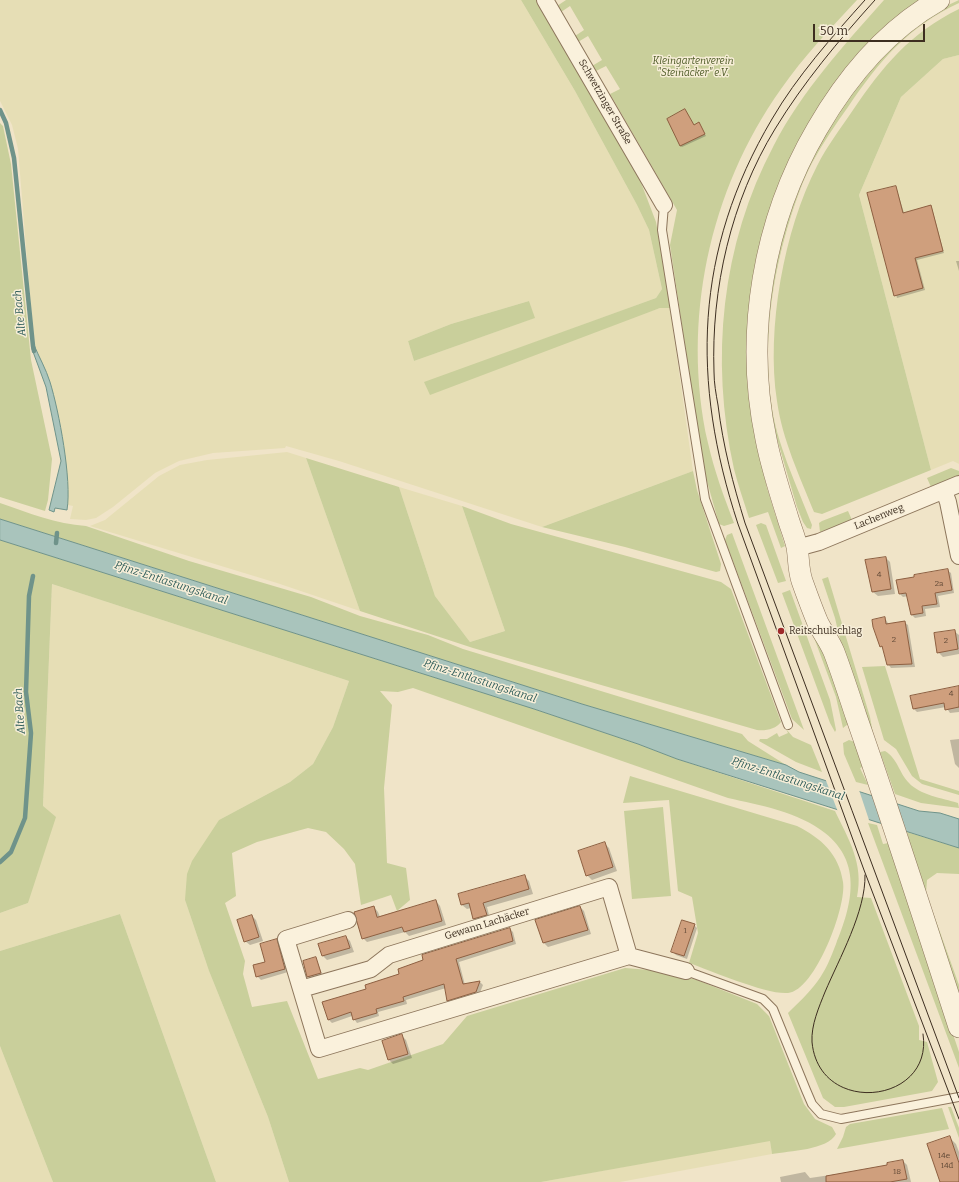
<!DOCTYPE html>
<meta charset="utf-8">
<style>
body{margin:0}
#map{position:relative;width:959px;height:1182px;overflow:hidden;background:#f0e4c8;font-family:Bitter,serif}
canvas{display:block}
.scale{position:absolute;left:813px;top:24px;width:112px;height:18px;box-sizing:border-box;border:2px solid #3d2e20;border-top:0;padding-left:5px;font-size:12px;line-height:14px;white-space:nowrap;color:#3d2e20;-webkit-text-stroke:3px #f7eed8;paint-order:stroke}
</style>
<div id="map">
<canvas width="959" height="1182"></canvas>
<div class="scale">50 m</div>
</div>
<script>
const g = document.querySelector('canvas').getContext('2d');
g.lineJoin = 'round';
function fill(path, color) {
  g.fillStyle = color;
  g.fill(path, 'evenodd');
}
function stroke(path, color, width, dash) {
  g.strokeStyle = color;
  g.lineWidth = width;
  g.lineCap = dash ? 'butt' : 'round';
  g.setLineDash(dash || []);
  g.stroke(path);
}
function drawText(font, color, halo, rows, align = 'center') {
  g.font = font + ' Bitter,serif';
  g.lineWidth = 3;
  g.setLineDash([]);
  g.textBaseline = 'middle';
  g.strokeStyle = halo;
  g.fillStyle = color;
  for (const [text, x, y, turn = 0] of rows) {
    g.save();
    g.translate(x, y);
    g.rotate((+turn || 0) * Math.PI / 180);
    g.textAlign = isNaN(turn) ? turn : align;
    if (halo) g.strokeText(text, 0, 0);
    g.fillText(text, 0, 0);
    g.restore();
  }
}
const farmland = new Path2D(`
 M0,0H521L575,91L637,205L649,230L662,289L656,298L424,383L660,308H670L693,471L542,527L339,461L286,446L285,448L213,453L179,461L155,473L113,507L96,518L86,520L70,519L73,506L68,505L67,476L59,427L50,382L34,345L18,149L12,125L0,101ZM529,301L534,318L414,361L408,341L451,324Z
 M959,55V464L953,461L931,470L859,195L901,97L943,59Z
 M287,452L306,458L360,611L277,583L90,526L105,520L159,476L180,465L207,460Z
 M399,487L462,506L505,631L470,642L435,596Z
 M52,584L349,681L333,727L313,764L290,782L219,820L185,900L209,971L268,1117L289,1182H216L120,914L0,951V913L28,903L43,807Z
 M0,1046L53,1182H0Z
 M770,1140L772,1154L620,1182H541Z`);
const green = new Path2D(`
 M521,0H536L640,180L656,222L668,288L670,308H660L430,395L424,382L656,298L662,289L649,230L637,205L575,91Z
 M566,0H857C831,28 803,57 781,89C709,190 681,322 708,443C714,470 724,497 734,523L724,526L719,524L703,467L670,245L677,210L610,94L620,89L606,66L596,71L592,66L602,60L588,36L578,42L575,36L584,30L570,6L561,12L557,6Z
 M884,0H922L900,15L777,196L759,452L767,488L785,546L781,548L768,512L749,518C744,502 738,485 734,469C710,359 721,245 774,145C802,91 844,45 884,0Z
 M959,0V3C908,27 879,61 848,107C835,125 823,143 812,163C803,180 797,198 791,216C772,276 763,339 771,401C776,444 797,485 812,525L811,529L807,528L803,522L797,507L775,432L766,382L768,306L784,225L809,162L844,102L888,48L944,7Z
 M959,9V55L943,59L901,97L859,195L931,470L822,514L814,512C800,477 782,439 777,401C766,329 784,230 817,166C827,146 841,128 853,110C883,66 910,33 959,9Z
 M0,123L3,126L11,164L31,360L52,459L48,500L45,511L0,497Z
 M529,301L535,318L414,361L408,341L451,324Z
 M306,458L399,487L435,596L470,642L505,631L462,506L511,524L721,582L731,589L781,722C776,729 766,731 757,730L473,648L360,611Z
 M951,468L959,471V475L931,487L927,478Z
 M693,471L697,490L721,564L720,571L716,572L625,547L542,527Z
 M0,503C29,513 56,524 86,526L189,561L311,597L360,616L428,635L463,649L742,734L748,741L786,765L582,704L0,519Z
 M848,511L852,520L820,532L819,523L822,521Z
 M761,523L766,525L786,581L778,583L756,525Z
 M732,533L804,730L792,719L725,540L727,535Z
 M0,540L534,709L638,744L677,759L835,811C849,840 864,864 857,897L871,898L919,1026V1040L927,1042L938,1082L932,1091L844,1107H835L823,1098L788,1013C798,1003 809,993 817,982C826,970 831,957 836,944C852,905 863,863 825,833C799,812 759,805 728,798L413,688L398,692L380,691L392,705L384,788L387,863L406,868L410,900L397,911L391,895L361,905L355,864L344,849L326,832L308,828L257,842L232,853L236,896L225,903L245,961L243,974L252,1007L287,1001L318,1079L360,1068L368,1070L443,1044L467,1016L625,968L662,971L697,980L757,1004L769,1016L804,1104L815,1119L832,1127L836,1134C828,1150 789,1151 772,1154L770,1141L541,1182H289L268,1117L209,971L185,900L187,874L192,861L219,820L290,782L313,764L333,727L349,681L52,584L43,806L56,817L28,903L0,913Z
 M828,577L870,717L874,739L845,661L835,618L822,579Z
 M796,589L831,667L848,724L843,728L836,697Z
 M790,590L830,700L836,730L835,732L830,723L782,593Z
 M885,666L920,779L959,791V795L922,784L912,776L896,749L884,740L862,667Z
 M786,729L793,737L811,745L822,772L796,762L759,741L760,739H767L777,733L779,737L788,733Z
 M849,740L855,742L863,767L860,768L868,785L856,782L844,754L843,743Z
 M885,751C898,759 899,773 909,783C920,795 942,798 958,803L959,808L921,803L895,794L880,752Z
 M630,776L797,826C821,838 839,854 843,882C847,906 815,991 788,993C767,995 712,971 689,963L698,933L692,897L678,891L669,800L623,803Z
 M663,807L671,896L632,899L624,811Z
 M868,823L877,825L883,844L889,843L959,1052V1068Z
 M907,832L959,848V874L937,873L927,880L926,893L959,985V1001L919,877Z
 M120,914L216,1182H53L0,1046V951Z
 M948,1107H951L959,1128V1138Z
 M942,1108L949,1129L837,1149L843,1137L846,1127L850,1124Z`);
const water = new Path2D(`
 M34,345C39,357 46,369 50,382C59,411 72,480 67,510L55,508L54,512L49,510L61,461L46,387L32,349Z
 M0,519L582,704L786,765L799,772L919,811L940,813L959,819V848L677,759L638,744L534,709L0,540Z`);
const pier = new Path2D(`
 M825,778L859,790L870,823L838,812Z`);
const shadow = new Path2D(`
 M699,124L706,136L682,147L680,146L694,126Z
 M896,187L904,213L930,207L932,208L944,253L917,260L925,290L897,298L868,194Z
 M956,261H959V271Z
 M886,558L890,562L895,594L878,596L873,592Z
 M947,570L951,573L954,593L938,596L940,607L925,609L926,616L915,618L912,615L908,596L903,597L900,594L915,577Z
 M885,618L889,625L904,622L908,625L915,667L891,668L888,664L883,649L881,646Z
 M954,631L959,635V654L943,657L938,652Z
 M959,687V712L950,713L946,707L917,712L913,708Z
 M959,739V768L955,764L950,740Z
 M605,844L609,848L617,871L592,880L587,875Z
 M525,877L529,881L533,894L487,907L490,919L479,923L474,918L471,908L467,909L462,905L459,894Z
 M436,901L440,906L446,925L409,936L405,932L367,942L363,938L374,907L378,912L380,917Z
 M580,907L584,911L591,934L548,947L543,942Z
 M252,916L256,920L263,941L250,945L245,941Z
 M694,925L697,928L687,959L676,955L672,951Z
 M510,929L513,932L516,944L459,962L465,985L480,982L483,985L479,995L451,1003L448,1000L446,988L406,1000L407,1004L378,1012L379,1016L357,1023L352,1016L332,1023L329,1020L323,1003L367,989Z
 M346,937L350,941L354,952L327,960L323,956L320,945Z
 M276,940L280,944L288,972L261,980L257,976L266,963Z
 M316,958L322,974L310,978L308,976Z
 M402,1036L406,1040L412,1058L393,1064L389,1060Z
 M949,1137L956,1144L959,1152V1182H941Z
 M903,1161L907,1165L911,1182H781L780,1177L805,1172L810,1178L871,1169Z`);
const stream = new Path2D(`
 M0,110L6,123L14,158L33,346L34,351
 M56,543L57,533
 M0,862L11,852L25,818L31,733L26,692L29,596L33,576`);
const building = new Path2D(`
 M685,109L694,125L699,122L705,134L680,146L667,119Z
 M896,186L903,213L931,205L943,251L915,258L923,288L894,296L867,193Z
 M886,557L891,589L872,592L865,560Z
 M948,569L952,590L935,593L937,604L922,606L923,613L911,615L906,593L899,594L896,580L914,577V575Z
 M885,617L886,624L905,621L912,664L887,665L882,646L880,647L873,627L872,620Z
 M955,630L958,649L937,653L934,633Z
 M959,686V707L945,710L944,703L913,709L910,696Z
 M605,842L613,867L586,876L578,851Z
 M525,875L529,889L483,903L487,915L473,919L469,903L461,905L458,894Z
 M436,900L442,921L404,932L402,927L362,939L354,912L374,906L377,917Z
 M580,906L588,930L543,943L535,920Z
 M252,915L259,937L244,942L237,920Z
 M682,920L695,924L684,956L671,952Z
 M510,928L513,941L456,959L463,984L480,981L476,992L447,1001L444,984L403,997L404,1001L376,1009L377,1013L353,1020L351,1012L328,1020L322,1002L366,989L365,985L399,974L398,969L423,960L422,955Z
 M346,936L350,948L322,956L318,944Z
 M277,939L285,969L256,977L253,965L265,962L260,944Z
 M316,957L321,973L307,977L303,961Z
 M402,1034L408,1054L388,1060L382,1041Z
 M950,1136L959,1163V1182H940L927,1144Z
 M903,1160L907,1179L890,1182H826V1176L887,1165V1163Z`);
const service = new Path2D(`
 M664,205L662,230L705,499L788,725
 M686,971L763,999L773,1009L806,1090L812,1104L821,1114L841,1119L959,1097`);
const minor = new Path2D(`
 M545,0L664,205
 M944,491L948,502L959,556
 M797,548L819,542L959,484
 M609,887L629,956L319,1049L301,989L371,969L389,955Z
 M629,956L686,971
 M301,989L286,939L348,920`);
const tertiary = new Path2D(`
 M939,0C886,30 847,77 817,129C763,221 744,335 766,439C771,465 779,490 787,515C790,526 795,537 797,547C799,559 798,569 802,581C807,595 812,609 818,623C823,633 830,642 834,652C842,673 849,695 856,716C892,819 925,923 959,1027`);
const tram = new Path2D(`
 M865,0C832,37 797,76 772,119C694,251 691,381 738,524L864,870L959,1119
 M875,0C839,40 803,83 775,129C731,201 711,289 714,372C714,383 716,394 718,405C723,446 733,484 745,523L959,1098
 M865,875C866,911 839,959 825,992C819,1007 811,1025 812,1042C819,1117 934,1104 923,1034`);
const markers = [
 [781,631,4,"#9e2a2b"]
];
const numberNames = [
 ["4",879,575],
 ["2a",939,584],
 ["2",894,640],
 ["2",946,641],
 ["4",951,694],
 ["1",685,931],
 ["14e",944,1156],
 ["14d",947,1166],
 ["18",897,1172]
];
const parkNames = [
 ["Kleingartenverein",693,61],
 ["\"Steinäcker\" e.V.",693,73]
];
const streetNames = [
 ["Schwetzinger Straße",605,102,60],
 ["Lachenweg",879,517,-22],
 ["Gewann Lachäcker",487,924,-17]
];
const poiNames = [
 ["Reitschulschlag",789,631]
];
const waterNames = [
 ["Alte Bach",20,313,-96],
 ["Pfinz-Entlastungskanal",171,583,18],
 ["Pfinz-Entlastungskanal",480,681,18],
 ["Alte Bach",20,711,-94],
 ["Pfinz-Entlastungskanal",788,779,18]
];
fill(farmland, '#e6deb5');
fill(green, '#c9cf9b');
fill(water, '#a9c4bc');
stroke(water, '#6f938a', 1);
fill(pier, '#f0e4c8');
fill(shadow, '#0003');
stroke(stream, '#6f938a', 4.5);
fill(building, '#cf9f7d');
stroke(building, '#8d5f41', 1);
stroke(service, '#8d765c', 10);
stroke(minor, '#8d765c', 18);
stroke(tertiary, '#8d765c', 22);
stroke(service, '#faf1dc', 8);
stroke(minor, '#faf1dc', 16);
stroke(tertiary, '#faf1dc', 21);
stroke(tram, '#3d2e20', 1);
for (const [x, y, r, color] of markers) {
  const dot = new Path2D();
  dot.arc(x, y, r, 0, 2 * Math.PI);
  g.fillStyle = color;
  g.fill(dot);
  stroke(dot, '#f7eed8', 1.5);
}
drawText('8px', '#624a37', null, numberNames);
drawText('italic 10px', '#4d5a26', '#f7eed8', parkNames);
drawText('10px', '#3d2e20', '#f7eed8', streetNames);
drawText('10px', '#3d2e20', '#f7eed8', poiNames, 'left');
drawText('italic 11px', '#2f5d5a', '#f7eed8', waterNames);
</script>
